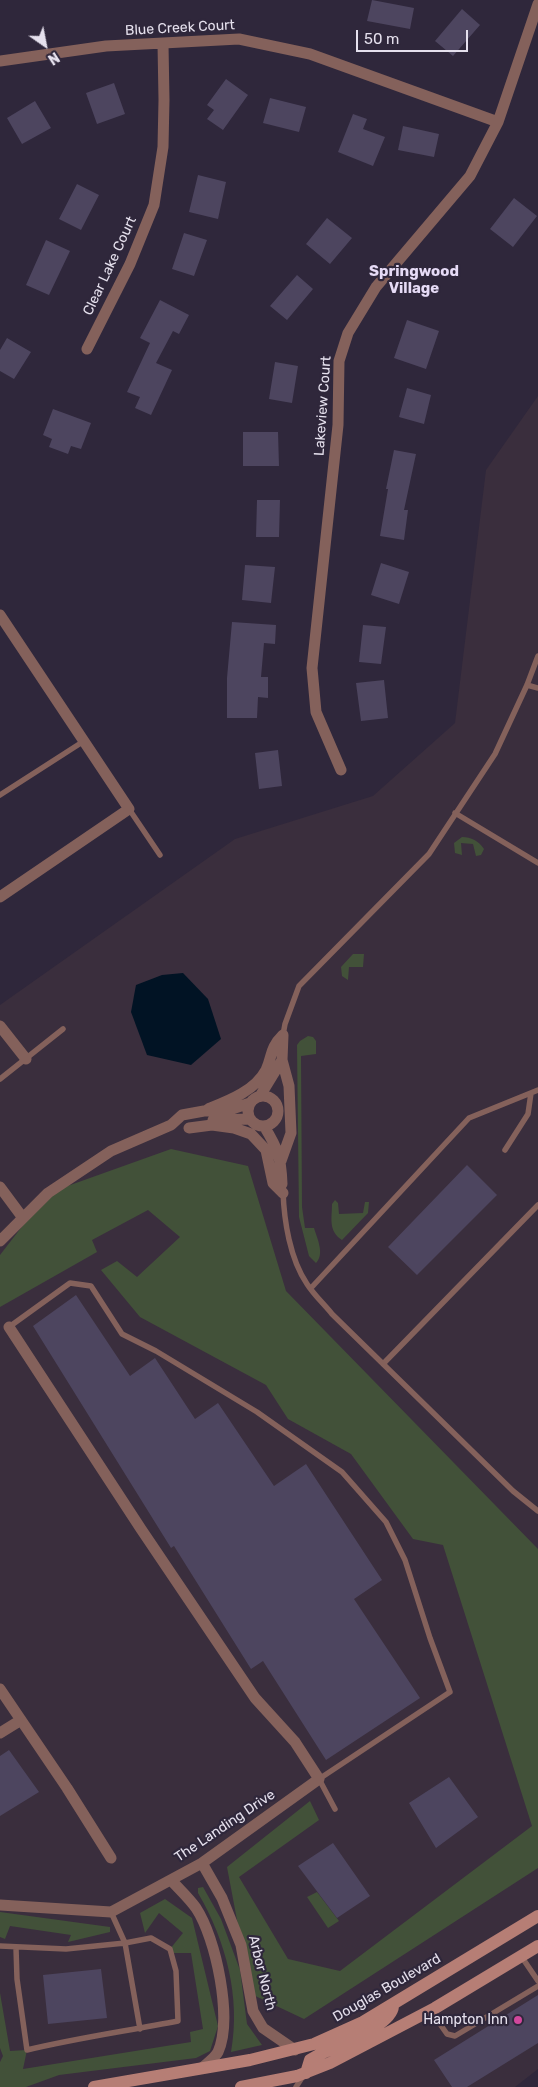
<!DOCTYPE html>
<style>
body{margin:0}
#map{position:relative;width:538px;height:2087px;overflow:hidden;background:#2f273b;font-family:Rubik,sans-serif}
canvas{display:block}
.north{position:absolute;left:20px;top:20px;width:50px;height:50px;-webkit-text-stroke:4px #2f273b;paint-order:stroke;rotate:147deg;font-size:14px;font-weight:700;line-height:20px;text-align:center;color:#e5e0ed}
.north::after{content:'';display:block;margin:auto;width:18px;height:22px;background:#e5e0ed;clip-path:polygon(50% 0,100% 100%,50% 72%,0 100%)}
.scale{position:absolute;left:356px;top:30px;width:112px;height:22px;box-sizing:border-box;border:2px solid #e5e0ed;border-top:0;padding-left:6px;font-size:15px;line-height:18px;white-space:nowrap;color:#e5e0ed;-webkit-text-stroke:4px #2f273b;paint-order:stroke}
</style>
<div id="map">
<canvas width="538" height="2087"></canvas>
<div class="north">N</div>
<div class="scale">50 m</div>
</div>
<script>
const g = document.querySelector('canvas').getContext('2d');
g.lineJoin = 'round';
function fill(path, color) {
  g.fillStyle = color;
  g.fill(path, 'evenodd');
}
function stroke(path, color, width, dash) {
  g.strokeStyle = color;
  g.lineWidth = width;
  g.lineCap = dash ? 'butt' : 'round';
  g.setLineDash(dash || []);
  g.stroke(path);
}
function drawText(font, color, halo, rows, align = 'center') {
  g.font = font + ' Rubik,sans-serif';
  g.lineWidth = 4.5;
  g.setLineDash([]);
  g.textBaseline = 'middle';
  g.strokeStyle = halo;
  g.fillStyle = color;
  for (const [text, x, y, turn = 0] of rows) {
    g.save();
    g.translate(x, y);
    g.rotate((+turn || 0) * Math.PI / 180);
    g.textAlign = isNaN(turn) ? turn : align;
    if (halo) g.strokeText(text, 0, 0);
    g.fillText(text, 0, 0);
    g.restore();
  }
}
const commercial = new Path2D(`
 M538,396V2069L515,2087H0V1005L235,839L373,796L455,723L486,470Z`);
const green = new Path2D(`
 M462,837C471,837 479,841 484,849L481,855L476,856L473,844L461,843L462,855L455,853L454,843Z
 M353,954H364L363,967H349L348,980L342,976L341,967Z
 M308,1036L313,1037L316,1041V1054L301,1056L302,1207L305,1228H314C317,1238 325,1254 316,1263L309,1256L299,1217L297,1045L300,1041Z
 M171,1149L248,1166L286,1291L538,1549V1868L304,2019L251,1994L227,1867L310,1801L319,1820L239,1877L288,1959L340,1971L532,1826L443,1545L413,1539L351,1454L288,1419L266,1385L140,1317L101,1270L117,1261L137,1277L180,1237L148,1210L92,1240L97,1252L0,1307V1255L48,1193Z
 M335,1200L338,1203L339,1214L363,1213L365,1202H369L368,1213L342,1240C328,1231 332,1218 332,1204Z
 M203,1887L221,1919L240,1970L247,2024L262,2045L231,2052C241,1997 226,1941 198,1893V1888Z
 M317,1892L339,1921L328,1928L307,1897Z
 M165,1899L192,1918L218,2026L210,2051L196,2058L59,2075L26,2087H0V2062L3,2056L0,2048V1993L10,2051L27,2050L23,2069L191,2042L190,2032L203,2029L191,1953H171L170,1949L183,1933L159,1913L145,1933L140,1913Z
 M0,1912L110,1927V1932L68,1942L71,1935L10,1926L5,1939L0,1937Z`);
const water = new Path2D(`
 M183,973L208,999L221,1039L191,1065L147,1055L131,1012L136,985L162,975Z`);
const building = new Path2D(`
 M372,0L414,8L410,29L367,21Z
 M462,9L480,25L453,56L435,41Z
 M226,79L248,95L223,130L207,119L214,110L207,105Z
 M114,83L125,114L97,124L86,93Z
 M270,98L306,107L299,132L263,123Z
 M35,101L51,128L22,144L7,118Z
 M353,114L367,119L363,129L385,137L373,166L338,152Z
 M403,126L439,134L434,157L398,150Z
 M198,175L226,182L218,219L189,212Z
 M77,184L99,195L81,230L59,219Z
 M514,198L537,216L513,247L490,229Z
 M327,218L352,238L330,264L306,244Z
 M184,233L207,240L194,276L172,269Z
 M46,240L70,251L49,295L26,285Z
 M297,275L313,289L287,320L270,306Z
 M160,300L189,315L179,334L173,331L156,363L172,370L151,415L135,408L140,397L127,392L150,343L140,338Z
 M407,320L439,331L426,369L394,358Z
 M7,338L31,352L14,379L0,371V350Z
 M275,362L298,366L292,403L269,399Z
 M407,388L431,395L424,424L399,417Z
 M53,409L91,423L81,449L71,446L68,454L49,447L52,439L43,435Z
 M243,432H278L279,466H243Z
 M394,450L416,454L404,510H408L404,540L380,536L388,489H386Z
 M257,500H280L279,537H256Z
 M381,563L409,572L399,604L371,595Z
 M245,565L275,567L271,603L242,600Z
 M232,622L276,625L275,644L264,643L261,677H268V698L258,697L257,718H227V678Z
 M363,625L386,627L381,664L359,662Z
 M384,680L388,718L361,721L356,683Z
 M278,750L282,786L259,789L255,753Z
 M467,1165L497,1195L417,1275L388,1247Z
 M76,1295L130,1376L155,1358L195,1419L218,1403L274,1486L306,1464L382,1580L354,1599L420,1698L326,1760L263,1661L251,1669L174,1546L171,1548L33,1326Z
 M9,1750L39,1792L0,1816V1756Z
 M449,1777L478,1817L436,1848L409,1803Z
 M333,1843L370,1896L337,1918L298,1866Z
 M101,1969L107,2018L48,2024L43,1975Z
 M538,1995V2043L467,2087H452L434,2060Z`);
const lane = new Path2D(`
 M527,685L538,688
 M0,795L84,741
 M129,809L160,855
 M455,813L538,863
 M283,1035L285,1024L299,986L429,854L495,754L527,685L538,656
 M0,1079L63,1029
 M505,1150L528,1114L531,1093
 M283,1191C284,1221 290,1259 307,1284C314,1295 324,1304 332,1314L513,1491L538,1511
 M311,1288L469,1118L538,1090
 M9,1327L70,1283L91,1286L122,1334L156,1351L257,1412L342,1472L386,1522L405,1560L430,1638L450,1692L319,1779L335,1809
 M383,1364L538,1205
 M0,1946L66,1949L125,1943L111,1912
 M16,1948L17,1979L27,2050C77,2038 127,2031 178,2021L176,1971L170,1949L151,1938L125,1943L140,2029
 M521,1956L538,1981
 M430,2010L447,2034L455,2036L538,1986
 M296,2087L303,2076`);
const street = new Path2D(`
 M0,61L106,46L239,39L310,54L498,122
 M87,349L130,264L154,205L163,147L164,100L163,44
 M0,615L129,809L0,897
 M341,770L316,712L312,668L338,425L339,361L348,333L376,287L470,176L498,122L538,4
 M0,1026L26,1059
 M248 1111a15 15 0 1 1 30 0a15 15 0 1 1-30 0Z
 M260,1096L282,1060
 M208,1109C228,1101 255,1091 266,1070C273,1055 269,1049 283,1035
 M213,1120L250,1119
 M264,1126C278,1149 281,1157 282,1184
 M189,1128L212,1125L234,1128L251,1134L266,1150L273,1183L283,1193
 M281,1161L291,1133L289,1086L282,1060L283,1035
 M0,1187L23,1218
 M0,1241L48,1193L111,1151L171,1125L182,1115L204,1111H226L250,1103
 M0,1689L67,1788L111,1858
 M0,1733L21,1720
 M202,1863L222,1898L241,1945L253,2011L263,2028L295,2050
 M171,1880C179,1889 189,1898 196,1908C216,1938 233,2019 218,2052C215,2058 206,2064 202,2068
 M0,1905L111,1912L202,1863L319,1779L295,1742L255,1698L141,1529L9,1327`);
const secondary = new Path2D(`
 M306,2073L310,2060C327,2048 392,2028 393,2006
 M94,2087L250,2060L314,2044L363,2022L538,1916
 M241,2087L297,2076L330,2063L435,2008L538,1946`);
const markers = [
 [518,2020,5,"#d1479c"]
];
const streetNames = [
 ["Blue Creek Court",180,28,-3],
 ["Clear Lake Court",110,266,-65],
 ["Lakeview Court",323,406,-86],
 ["The Landing Drive",225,1826,-34],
 ["Arbor North",262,1973,76],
 ["Douglas Boulevard",387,1988,-30]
];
const poiNames = [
 ["Hampton Inn",508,2020]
];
const neighbourhoodNames = [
 ["Springwood",414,272],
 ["Village",414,289]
];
fill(commercial, '#3a2e3d');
fill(green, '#425139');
fill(water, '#011324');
fill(building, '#4d455f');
stroke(lane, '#84615b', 5.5);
stroke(street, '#84615b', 11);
stroke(secondary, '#b67e75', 12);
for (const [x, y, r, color] of markers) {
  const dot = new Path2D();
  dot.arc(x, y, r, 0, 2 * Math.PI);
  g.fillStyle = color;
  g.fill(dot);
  stroke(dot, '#2f273b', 2);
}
drawText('14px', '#e5e0ed', '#2f273b', streetNames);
drawText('14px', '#e5e0ed', '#2f273b', poiNames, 'right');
drawText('bold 15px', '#e6dbf6', '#2f273b', neighbourhoodNames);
</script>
